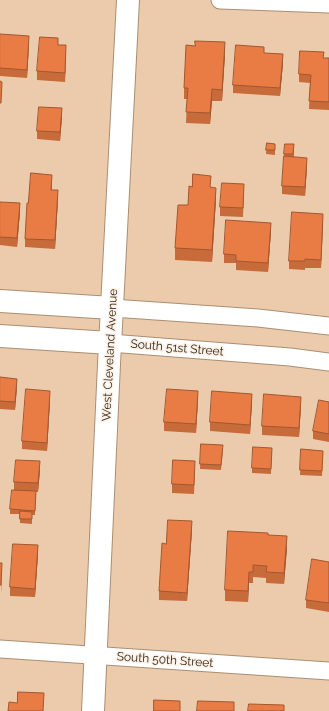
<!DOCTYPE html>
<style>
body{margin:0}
canvas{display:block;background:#ebcbac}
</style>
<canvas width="329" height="711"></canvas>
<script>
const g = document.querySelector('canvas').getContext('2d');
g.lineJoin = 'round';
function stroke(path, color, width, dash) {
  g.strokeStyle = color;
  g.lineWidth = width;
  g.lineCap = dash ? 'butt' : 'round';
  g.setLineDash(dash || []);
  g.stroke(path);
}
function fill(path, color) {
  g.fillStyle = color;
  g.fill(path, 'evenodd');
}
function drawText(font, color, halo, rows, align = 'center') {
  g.font = font + ' Raleway,sans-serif';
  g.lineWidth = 3;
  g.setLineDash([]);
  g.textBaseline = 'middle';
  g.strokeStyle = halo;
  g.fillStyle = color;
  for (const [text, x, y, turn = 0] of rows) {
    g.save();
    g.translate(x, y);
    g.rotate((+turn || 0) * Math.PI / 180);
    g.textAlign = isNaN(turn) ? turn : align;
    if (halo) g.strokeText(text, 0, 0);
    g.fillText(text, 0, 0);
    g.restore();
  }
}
const street = new Path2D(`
 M220,0L329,4
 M112,308L258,318L329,326
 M110,343L290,357L329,362
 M0,649L329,671`);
const secondary = new Path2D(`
 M0,301L112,308
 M0,336L110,343
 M93,711L109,364L128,0`);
const wall = new Path2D(`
 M0,34L29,44L27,78L0,76Z
 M58,45L66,54L65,82L37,80V71Z
 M195,46L225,54L222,101H212L210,124L186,123L187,99H184V88Z
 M264,53L283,63L280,96L233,93V85Z
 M324,58H329V110L309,109L310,83L299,82V74Z
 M62,117L60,141L37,139V131Z
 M267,143L275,144V155L266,154Z
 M285,144H294V157L307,166L305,196L282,194V186Z
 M52,183V190L58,199L55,249L25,247V239L28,203Z
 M211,187L216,199L212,262L175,260V248L188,205Z
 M244,193L243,217L220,216V207Z
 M0,202L20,212L17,247L0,245Z
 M323,223L321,268H305V270L289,269V261Z
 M271,231L268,272L236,270V263H224V254Z
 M0,377L17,387L15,410L0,409Z
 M198,399L196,433L164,431V422Z
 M50,400L47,451L22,449V441Z
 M252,402L250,434L210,431V422Z
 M329,402V442L313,439V431Z
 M301,405L299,437L262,435V426Z
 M201,444L223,450L221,470L200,469Z
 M272,448L271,474L252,473V468Z
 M301,449L323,451L322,476L300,475Z
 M40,470L38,492H36L35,515H32V524L20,523V514H10V509L14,490V482Z
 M195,470L194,494L172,493V484Z
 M192,530L187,601L159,600V591L166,544Z
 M268,535L287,548L284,584L266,583V578L253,577V583H249L248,602L225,601V590Z
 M38,554L35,597L10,596V587Z
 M329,562V612L306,608V600Z`);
const shadedWall = new Path2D(`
 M29,36V44L27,78V70Z
 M225,42V54L222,101V90Z
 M66,45V54L65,82V73Z
 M283,54V63L280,96V88Z
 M212,89V101L210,124V113Z
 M62,108V117L60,141V132Z
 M307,158V166L305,196V187Z
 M216,188V199L212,262V250Z
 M58,190V199L55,249V240Z
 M20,203V212L17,247V238Z
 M323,214V223L321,268V260Z
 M271,223V231L268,272V263Z
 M17,379V387L15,410V402Z
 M50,391V400L47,451V443Z
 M198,391V399L196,433V424Z
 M252,394V402L250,434V425Z
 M301,397V405L299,437V428Z
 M40,461V470L38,492V483Z
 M192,521V530L187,601V593Z
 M287,536V548L284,584V573Z
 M38,545V554L35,597V589Z
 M2,563V572L1,594V585Z
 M249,572V583L248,602V591Z`);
const building = new Path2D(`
 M0,34L29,36L27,70L0,68Z
 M40,37L58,38V45H66L65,73L37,71Z
 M195,41L225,42L222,90L212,89L210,113L186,112L188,88H184L186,45L195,46Z
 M236,45L264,47V53L283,54L280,88L233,85Z
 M300,51L324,52L323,58H329V102L309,101L311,75L299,74Z
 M0,81L2,82L1,103H0Z
 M39,107L62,108L60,132L37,131Z
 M267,143L275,144V150H266Z
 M285,144H294L293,154H284Z
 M284,156L307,158L305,187L282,186Z
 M31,173L52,175L51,190H58L55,240L25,239L27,203H28Z
 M193,174L211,176L210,187L216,188L212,250L175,248L178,205H188L189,186L192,187Z
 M222,183L244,184L243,208L220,207Z
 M0,202L20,203L17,238L0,237Z
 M292,212L323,214L321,260L305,259V261H289Z
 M226,220L271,223L268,263L236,261V255L224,254Z
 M0,377L17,379L15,402L0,401Z
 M26,389L50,391L47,443L22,441Z
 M167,389L198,391L196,424L164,422Z
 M212,391L252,394L250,425L210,422Z
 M264,394L301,397L299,428L262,426Z
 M319,400L329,402V434L313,431Z
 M201,444L223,445L221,465L200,464Z
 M253,447L272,448L271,469L252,468Z
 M301,449L323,451L322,471L300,470Z
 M16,460L40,461L38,483L14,482Z
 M173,460L195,461L194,485L172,484Z
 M12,490L36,491L35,511L10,509Z
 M20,511L32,512V519H20Z
 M168,520L192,521L187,593L159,591L162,543L166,544Z
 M228,531L268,533V535L287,536L284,573L266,572L267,566L253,565V572H249L248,591L225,590Z
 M13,544L38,545L35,589L10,587Z
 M312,559L329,562V603L306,600Z
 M0,563H2L1,585H0Z
 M18,692L44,693L43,711H8L9,702L17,703Z
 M154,700L180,701V711H154Z
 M198,701L234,702V711H197Z
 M249,704L284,705V711H248Z`);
const streetNames = [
 ["South 51st Street",177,348,5],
 ["West Cleveland Avenue",110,355,-87],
 ["South 50th Street",165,660,4]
];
stroke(street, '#ab8e70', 19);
stroke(secondary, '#ab8e70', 24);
stroke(street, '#fff', 17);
stroke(secondary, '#fff', 22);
fill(wall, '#c86b3a');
fill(shadedWall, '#a25730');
fill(building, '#e87c44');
stroke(building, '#a25730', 1);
drawText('12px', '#302519', '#fdf0e4', streetNames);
</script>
